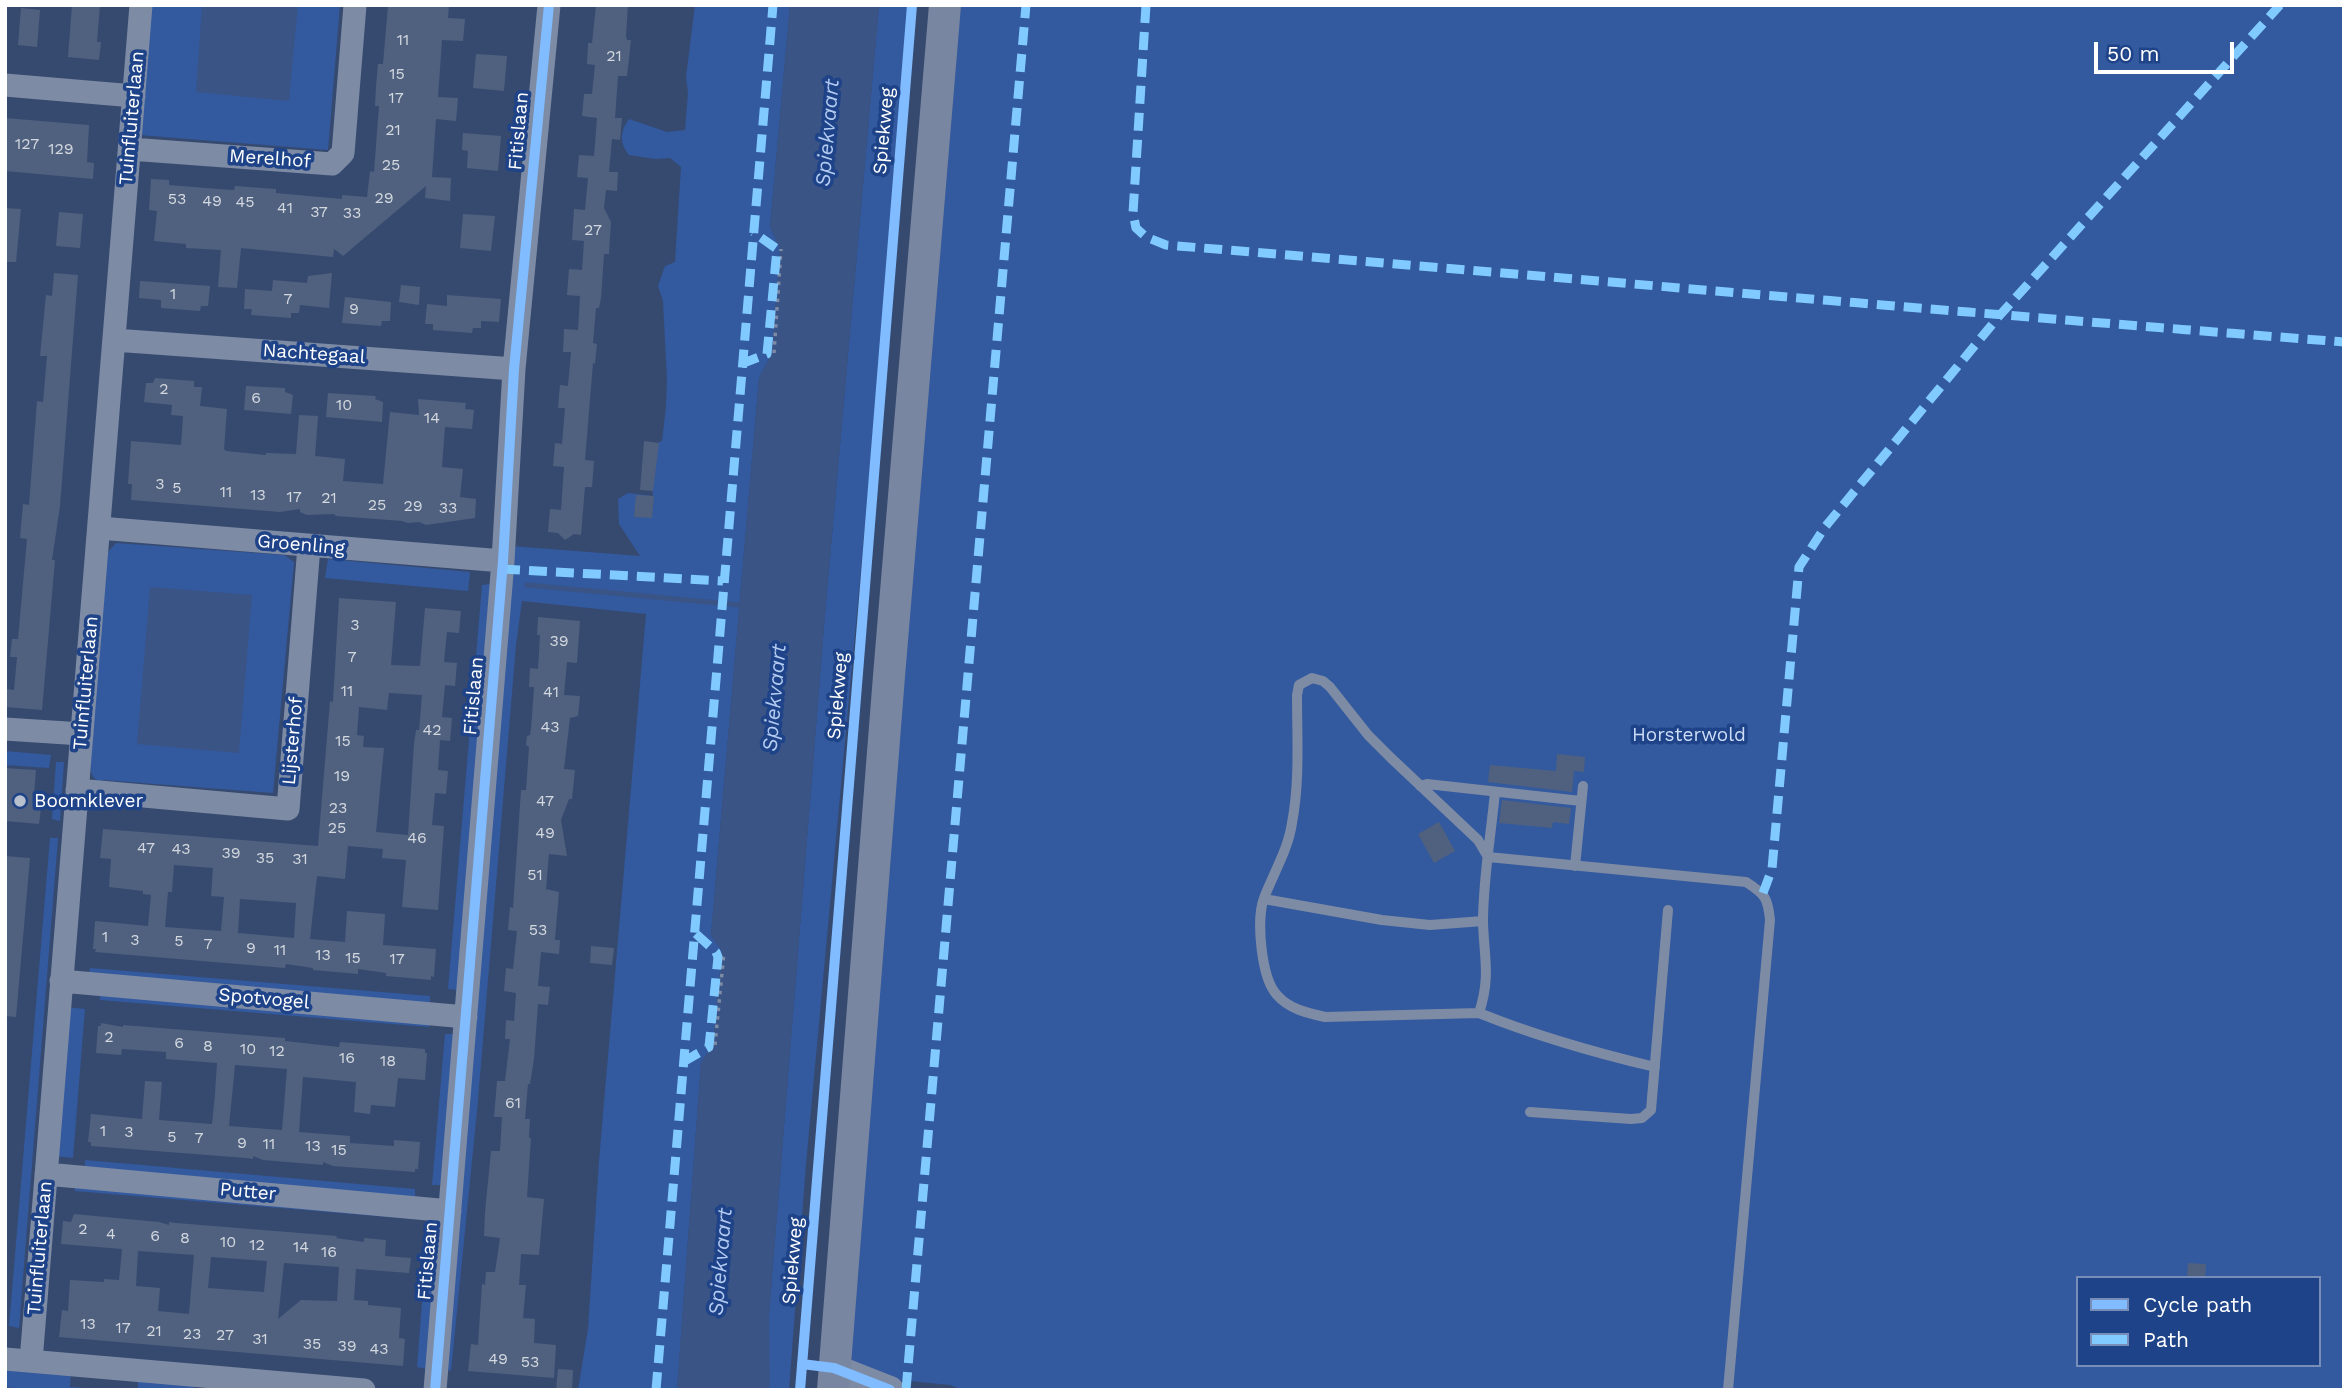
<!DOCTYPE html>
<style>
body{margin:0}
#map{position:relative;width:2349px;height:1395px;overflow:hidden;background:#364a70;font-family:"Work Sans",sans-serif}
canvas{display:block}
.frame{position:absolute;inset:0;border:7px solid #fff;pointer-events:none}
.legend{position:absolute;left:2076px;top:1276px;width:245px;height:91px;box-sizing:border-box;background:#1e4388;border:2px solid #788eb8;margin:0;padding:9px 12px;list-style:none;font-size:21px;color:#fff}
.legend li{display:flex;align-items:center;gap:14px;height:35px}
.legend b{width:35px;border:2px solid #788eb8}
.scale{position:absolute;left:2094px;top:42px;width:140px;height:32px;box-sizing:border-box;border:4px solid #fff;border-top:0;padding-left:9px;font-size:21px;line-height:24px;white-space:nowrap;color:#fff;-webkit-text-stroke:5px #1e4388;paint-order:stroke}
</style>
<div id="map">
<canvas width="2349" height="1395"></canvas>
<div class="frame"></div>
<ul class="legend">
<li><b style="height:9px;background:#80bcff"></b>Cycle path</li>
<li><b style="height:9px;background:#80caff"></b>Path</li>
</ul>
<div class="scale">50 m</div>
</div>
<script>
const g = document.querySelector('canvas').getContext('2d');
g.lineJoin = 'round';
function fill(path, color) {
  g.fillStyle = color;
  g.fill(path, 'evenodd');
}
function stroke(path, color, width, dash) {
  g.strokeStyle = color;
  g.lineWidth = width;
  g.lineCap = dash ? 'butt' : 'round';
  g.setLineDash(dash || []);
  g.stroke(path);
}
function drawText(font, color, halo, rows, align = 'center') {
  g.font = font + ' "Work Sans",sans-serif';
  g.lineWidth = 7;
  g.setLineDash([]);
  g.textBaseline = 'middle';
  g.strokeStyle = halo;
  g.fillStyle = color;
  for (const [text, x, y, turn = 0] of rows) {
    g.save();
    g.translate(x, y);
    g.rotate((+turn || 0) * Math.PI / 180);
    g.textAlign = isNaN(turn) ? turn : align;
    if (halo) g.strokeText(text, 0, 0);
    g.fillText(text, 0, 0);
    g.restore();
  }
}
const green = new Path2D(`
 M150,5H340L328,150L139,135Z
 M695,5H790L770,227L780,248L772,353L759,378L711,935L722,951L713,1045L701,1063L677,1390H578L588,1329L599,1161L646,614L522,601L516,645L477,1111L451,1371L444,1369L511,546L640,556L619,524L618,499L628,493L653,496L650,470L651,446L662,441L666,407L667,380L663,301L658,286L665,266L675,262L681,167L670,158L655,159L629,155C619,143 620,131 629,119L667,132L685,130L688,93L686,77Z
 M879,5H913L806,1164L789,1390H769V1314L825,614Z
 M956,5H2344V1390H962L950,1385L879,1378L855,1366L846,1347ZM2078,1278H2319V1365H2078Z
 M116,543L284,555L294,562L273,793L103,780L101,782C90,778 91,771 90,761L107,553Z
 M328,559L470,572L468,591L325,578Z
 M491,584L457,990L448,989L482,585Z
 M5,751L51,755L49,768L5,765Z
 M56,762H64L60,821L52,819Z
 M50,838H58L19,1328L9,1326Z
 M90,968L430,996V1004L88,977Z
 M100,991L429,1018V1027L100,1000Z
 M66,1007L85,1009L73,1158L55,1156Z
 M445,1034H456L442,1185H432Z
 M85,1160L415,1189V1197L85,1168Z
 M75,1185L413,1211V1219L75,1191Z
 M428,1226L440,1227L427,1369L417,1367Z
 M5,1366L71,1370L70,1387L112,1390H5Z
 M138,1377L194,1381V1390H138Z`);
const water = new Path2D(`
 M202,5H298L289,101L196,92Z
 M790,5H879L825,614L769,1314L770,1381L769,1390H677L701,1062L713,1045L722,951L711,935L759,378L772,353L780,248L770,227Z
 M150,587L252,595L239,753L137,744Z`);
const stream = new Path2D(`
 M527,585L740,605
 M5,1389L11,1390`);
const building = new Path2D(`
 M72,5H100L97,42H101L99,60L68,57Z
 M388,5H449L448,18L465,19L463,41L442,40L438,97L458,98L456,121L436,119L432,177L451,178L450,201L425,198L426,186L343,256L334,249L333,257L241,248L237,288L218,287L221,250L186,248V244L154,241L157,211L149,210L151,179L169,180V185L218,189L234,190L235,186L276,189V193L342,199V195L367,197L370,171L374,172L379,106H375L376,86L378,64H383Z
 M596,5H628L626,36L627,40H631L627,76H618L615,118H622L620,140L612,139L609,172H618L617,191L606,190L604,208L611,222L609,254H604L601,298L599,308H596L593,343L597,344L595,364L593,363L585,460L594,461L592,487H585L581,535L574,534L565,540L558,533L548,532L550,509L561,510L564,467L553,466L555,443L562,444L565,408H558L560,385L568,386L571,352H563L564,329L578,330L580,296L567,295L569,269L582,270L584,241L572,240L574,209L585,210L588,178L577,177L579,155L594,156L597,118L582,116L584,94H592L595,65L587,64L588,43H592Z
 M21,8L40,10L37,47L18,45Z
 M476,54L507,56L504,91L473,88Z
 M5,118L89,125L87,162L94,163L93,179L5,171Z
 M463,133L501,136L498,171L467,168L468,151L462,150Z
 M5,208L21,209L16,262H5Z
 M59,212L83,214L80,248L56,246Z
 M463,214L495,216L491,251L460,248Z
 M54,273L78,275L60,506L52,560H55L42,710L6,707L7,689L14,690L17,657H10L12,639H18L24,572L27,539L20,538L23,504L29,505L37,401L43,402L47,356H40L46,295L52,296Z
 M332,273L329,308L300,305L299,313H291V318L251,315L252,309H244L245,289L272,291L273,280L307,283L308,276Z
 M140,281L210,286L208,306H201L200,311L161,308V300L139,298Z
 M401,285L420,287L419,305L399,302Z
 M447,295L501,299L499,322L481,321V328H473L472,333L433,330V324H425L427,304L447,306Z
 M345,297L391,302L390,321H382L381,326L342,323Z
 M155,378L194,381V387H202L200,406L227,409L224,449L226,451L266,455V453L296,454L299,415L318,416L315,456L345,459L343,481L383,484L390,412L419,415L418,399L466,403L465,409L474,410L472,429L445,427L442,467L463,469L460,497L476,499L475,518L426,525L419,522L408,523L402,521L336,516L334,514L307,515L300,512V509L280,512L131,500L132,484H128L131,441L181,445L183,416L171,415L172,405L144,402L146,383H153Z
 M246,386L285,388V392L293,395L291,414L244,410Z
 M328,393L376,396L375,399L383,402L382,422L326,417Z
 M644,441L659,443L653,491L640,490Z
 M636,495L654,496L652,518L634,517Z
 M339,598L396,602L391,665L420,666L425,608L461,611L459,633L447,632L444,662L457,663L455,686L445,685L442,717L452,718L450,741L440,740L438,770L448,771L446,794L435,793L432,825L444,826L438,910L402,907L406,860L382,858L383,849L348,846L345,879L317,876L310,939L345,942L347,911L385,914L383,945L436,949L434,977L431,976V980L386,976V973L358,969V974L313,970V968L286,964L285,968L95,952L96,949H93L95,921L148,926L151,895L143,894V891L109,887L111,859L100,858L103,829L318,846L330,701L333,702ZM389,693L422,695L419,730H416L414,744L408,835L376,832L384,748L363,747L364,736L357,735L359,707L387,710ZM174,865L213,868L211,896L224,897L221,931L165,927L168,892H172ZM240,899L296,903L294,938L238,933Z
 M538,617L580,621L577,663L567,662L564,695L580,696L578,716L570,718L564,769L575,770L572,799H569L561,820L567,856L549,854L546,889L559,892L555,940H560L559,954L541,952L538,986L550,987L548,1005L538,1004L534,1059L530,1084H528L525,1119H530L529,1138H531L527,1197L544,1199L539,1255L521,1254L519,1285H526L523,1318L535,1319L534,1343L556,1345L554,1378L468,1371L471,1344L478,1345L482,1284L485,1285L486,1272H495L500,1238L484,1236L485,1212L491,1151H500L502,1117H494L497,1081H505L510,1039H505L506,1020L514,1021L516,993L504,991L506,968L513,969L517,931L508,930L510,907L513,908L521,790H526L529,747L526,745L527,736L530,735L531,729L534,687H529L530,668L538,669L540,635H537Z
 M1557,754L1585,757L1584,772L1574,771L1572,792L1488,782L1490,765L1556,771Z
 M5,768L36,770L33,808H41L39,824L5,821Z
 M1502,800L1571,808L1569,824L1553,822L1552,828L1499,823Z
 M1439,822L1455,851L1434,863L1418,834Z
 M5,856L30,858L16,1017L5,1016Z
 M591,946L614,948L612,965L590,963Z
 M101,1023L123,1027V1025L285,1038V1041L339,1047L340,1042L425,1049V1053H427L425,1080L398,1078L395,1107L371,1105L370,1114L354,1112L356,1082L303,1077L299,1132L350,1136V1143L394,1146V1140L420,1142L418,1169H415V1172L333,1166L323,1162V1165L263,1160L253,1156V1159L246,1158L91,1146V1142H88L91,1114L142,1119L145,1081L162,1082L159,1120L212,1124L215,1094L217,1063L166,1059V1052L122,1049L121,1055L96,1053L98,1026H101ZM235,1065L287,1069L282,1130L229,1126Z
 M74,1214L159,1222L169,1225V1222L176,1223L337,1236L336,1238L364,1242V1238L386,1240L385,1256L411,1258L409,1273L356,1269L354,1300L368,1301V1305L401,1308L399,1338L405,1339L403,1366L59,1337L62,1310L68,1311L70,1280L104,1282V1279L119,1280L122,1249L61,1244L63,1221L71,1222ZM138,1251L194,1255L189,1314L158,1311L160,1288L136,1286ZM211,1257L267,1261L264,1292L208,1288ZM284,1263L339,1267L337,1301L301,1300L278,1319Z
 M2188,1263L2206,1264L2205,1278H2187Z
 M558,1369L573,1370L572,1390H556Z`);
const path = new Path2D(`
 M774,353L781,249
 M715,1045L724,952`);
const service = new Path2D(`
 M1420,786L1427,784L1581,801
 M1495,792C1491,835 1483,879 1483,922C1484,958 1491,976 1479,1013L1325,1017C1307,1013 1289,1009 1277,995C1261,978 1256,919 1264,898C1274,872 1288,850 1292,823C1300,781 1297,737 1297,695L1299,685L1312,678L1323,681L1330,687L1368,735L1390,757L1478,840L1488,857L1746,882C1765,894 1768,898 1770,920L1728,1390
 M1575,866L1583,786
 M1264,899L1382,920L1430,925L1483,921
 M1479,1013C1536,1036 1596,1053 1655,1067
 M1530,1112L1631,1119L1642,1118L1651,1110L1668,910`);
const minor = new Path2D(`
 M5,85L134,96
 M130,149L332,164L343,153L355,5
 M114,340L514,369
 M99,528L503,561
 M5,729L82,734
 M77,790L288,809L309,546
 M61,981L466,1017
 M46,1174L450,1211
 M5,1359L364,1390
 M31,1361L141,5
 M435,1390L503,561L514,369L549,5`);
const tertiary = new Path2D(`
 M834,1368L890,1390`);
const secondary = new Path2D(`
 M833,1390L889,676L945,5`);
const quiet = new Path2D(`
 M1146,5L1133,213L1136,228L1146,237L1166,245C1559,277 1951,312 2344,342
 M741,364L767,354L777,249L753,232
 M502,569L723,581
 M1763,893L1772,869L1799,567L1825,527L2000,315L2280,5
 M683,1062L709,1047L718,957L716,952L694,932
 M656,1390L773,5
 M906,1390L1026,5`);
const cycleway = new Path2D(`
 M802,1364L834,1368L890,1390
 M435,1390L503,561L514,369L549,5
 M800,1390L912,5`);
const markers = [
 [20,801,7,"#b9c0cd"]
];
const numberNames = [
 ["11",403,40],
 ["21",614,56],
 ["15",397,74],
 ["17",396,98],
 ["21",393,130],
 ["127",27,144],
 ["129",61,149],
 ["25",391,165],
 ["29",384,198],
 ["53",177,199],
 ["49",212,201],
 ["45",245,202],
 ["41",285,208],
 ["37",319,212],
 ["33",352,213],
 ["27",593,230],
 ["1",173,294],
 ["7",288,299],
 ["9",354,309],
 ["2",164,389],
 ["6",256,398],
 ["10",344,405],
 ["14",432,418],
 ["3",160,484],
 ["5",177,488],
 ["11",226,492],
 ["13",258,495],
 ["17",294,497],
 ["21",329,498],
 ["25",377,505],
 ["29",413,506],
 ["33",448,508],
 ["3",355,625],
 ["39",559,641],
 ["7",352,657],
 ["11",347,691],
 ["41",551,692],
 ["43",550,727],
 ["42",432,730],
 ["15",343,741],
 ["19",342,776],
 ["47",545,801],
 ["23",338,808],
 ["25",337,828],
 ["49",545,833],
 ["46",417,838],
 ["47",146,848],
 ["43",181,849],
 ["39",231,853],
 ["35",265,858],
 ["31",300,859],
 ["51",535,875],
 ["53",538,930],
 ["1",105,937],
 ["3",135,940],
 ["5",179,941],
 ["7",208,944],
 ["9",251,948],
 ["11",280,950],
 ["13",323,955],
 ["15",353,958],
 ["17",397,959],
 ["2",109,1037],
 ["6",179,1043],
 ["8",208,1046],
 ["10",248,1049],
 ["12",277,1051],
 ["16",347,1058],
 ["18",388,1061],
 ["61",513,1103],
 ["1",103,1131],
 ["3",129,1132],
 ["5",172,1137],
 ["7",199,1138],
 ["9",242,1143],
 ["11",269,1144],
 ["13",313,1146],
 ["15",339,1150],
 ["2",83,1229],
 ["4",111,1234],
 ["6",155,1236],
 ["8",185,1238],
 ["10",228,1242],
 ["12",257,1245],
 ["14",301,1247],
 ["16",329,1252],
 ["13",88,1324],
 ["17",123,1328],
 ["21",154,1331],
 ["23",192,1334],
 ["27",225,1335],
 ["31",260,1339],
 ["35",312,1344],
 ["39",347,1346],
 ["43",379,1349],
 ["49",498,1359],
 ["53",530,1362]
];
const streetNames = [
 ["Tuinfluiterlaan",132,118,-85],
 ["Fitislaan",519,131,-85],
 ["Spiekweg",884,131,-85],
 ["Merelhof",270,159,4],
 ["Nachtegaal",314,354,4],
 ["Groenling",301,545,5],
 ["Tuinfluiterlaan",86,683,-85],
 ["Fitislaan",474,696,-85],
 ["Spiekweg",838,696,-85],
 ["Lijsterhof",293,741,-85],
 ["Spotvogel",264,999,5],
 ["Putter",248,1192,5],
 ["Tuinfluiterlaan",40,1248,-85],
 ["Fitislaan",428,1261,-85],
 ["Spiekweg",793,1261,-85]
];
const parkNames = [
 ["Horsterwold",1689,735]
];
const poiNames = [
 ["Boomklever",34,801]
];
const waterNames = [
 ["Spiekvaart",828,133,-85],
 ["Spiekvaart",775,698,-85],
 ["Spiekvaart",721,1262,-85]
];
fill(green, '#33599e');
fill(water, '#3b5486');
stroke(stream, '#3b5486', 5);
fill(building, '#50617f');
stroke(path, '#7d8ba5', 3.5, [3.5, 5]);
stroke(service, '#7d8ba5', 10);
stroke(minor, '#7d8ba5', 23);
stroke(tertiary, '#7d8ba5', 28);
stroke(secondary, '#7986a1', 32);
stroke(quiet, '#80caff', 9, [18, 9]);
stroke(cycleway, '#80bcff', 10);
for (const [x, y, r, color] of markers) {
  const dot = new Path2D();
  dot.arc(x, y, r, 0, 2 * Math.PI);
  g.fillStyle = color;
  g.fill(dot);
  stroke(dot, '#1e4388', 2.5);
}
drawText('16px', '#d3d8df', null, numberNames);
drawText('19px', '#fff', '#1e4388', streetNames);
drawText('19px', '#cdddf8', '#1e4388', parkNames);
drawText('19px', '#fff', '#1e4388', poiNames, 'left');
drawText('italic 21px', '#b4cbf2', '#1e4388', waterNames);
</script>
